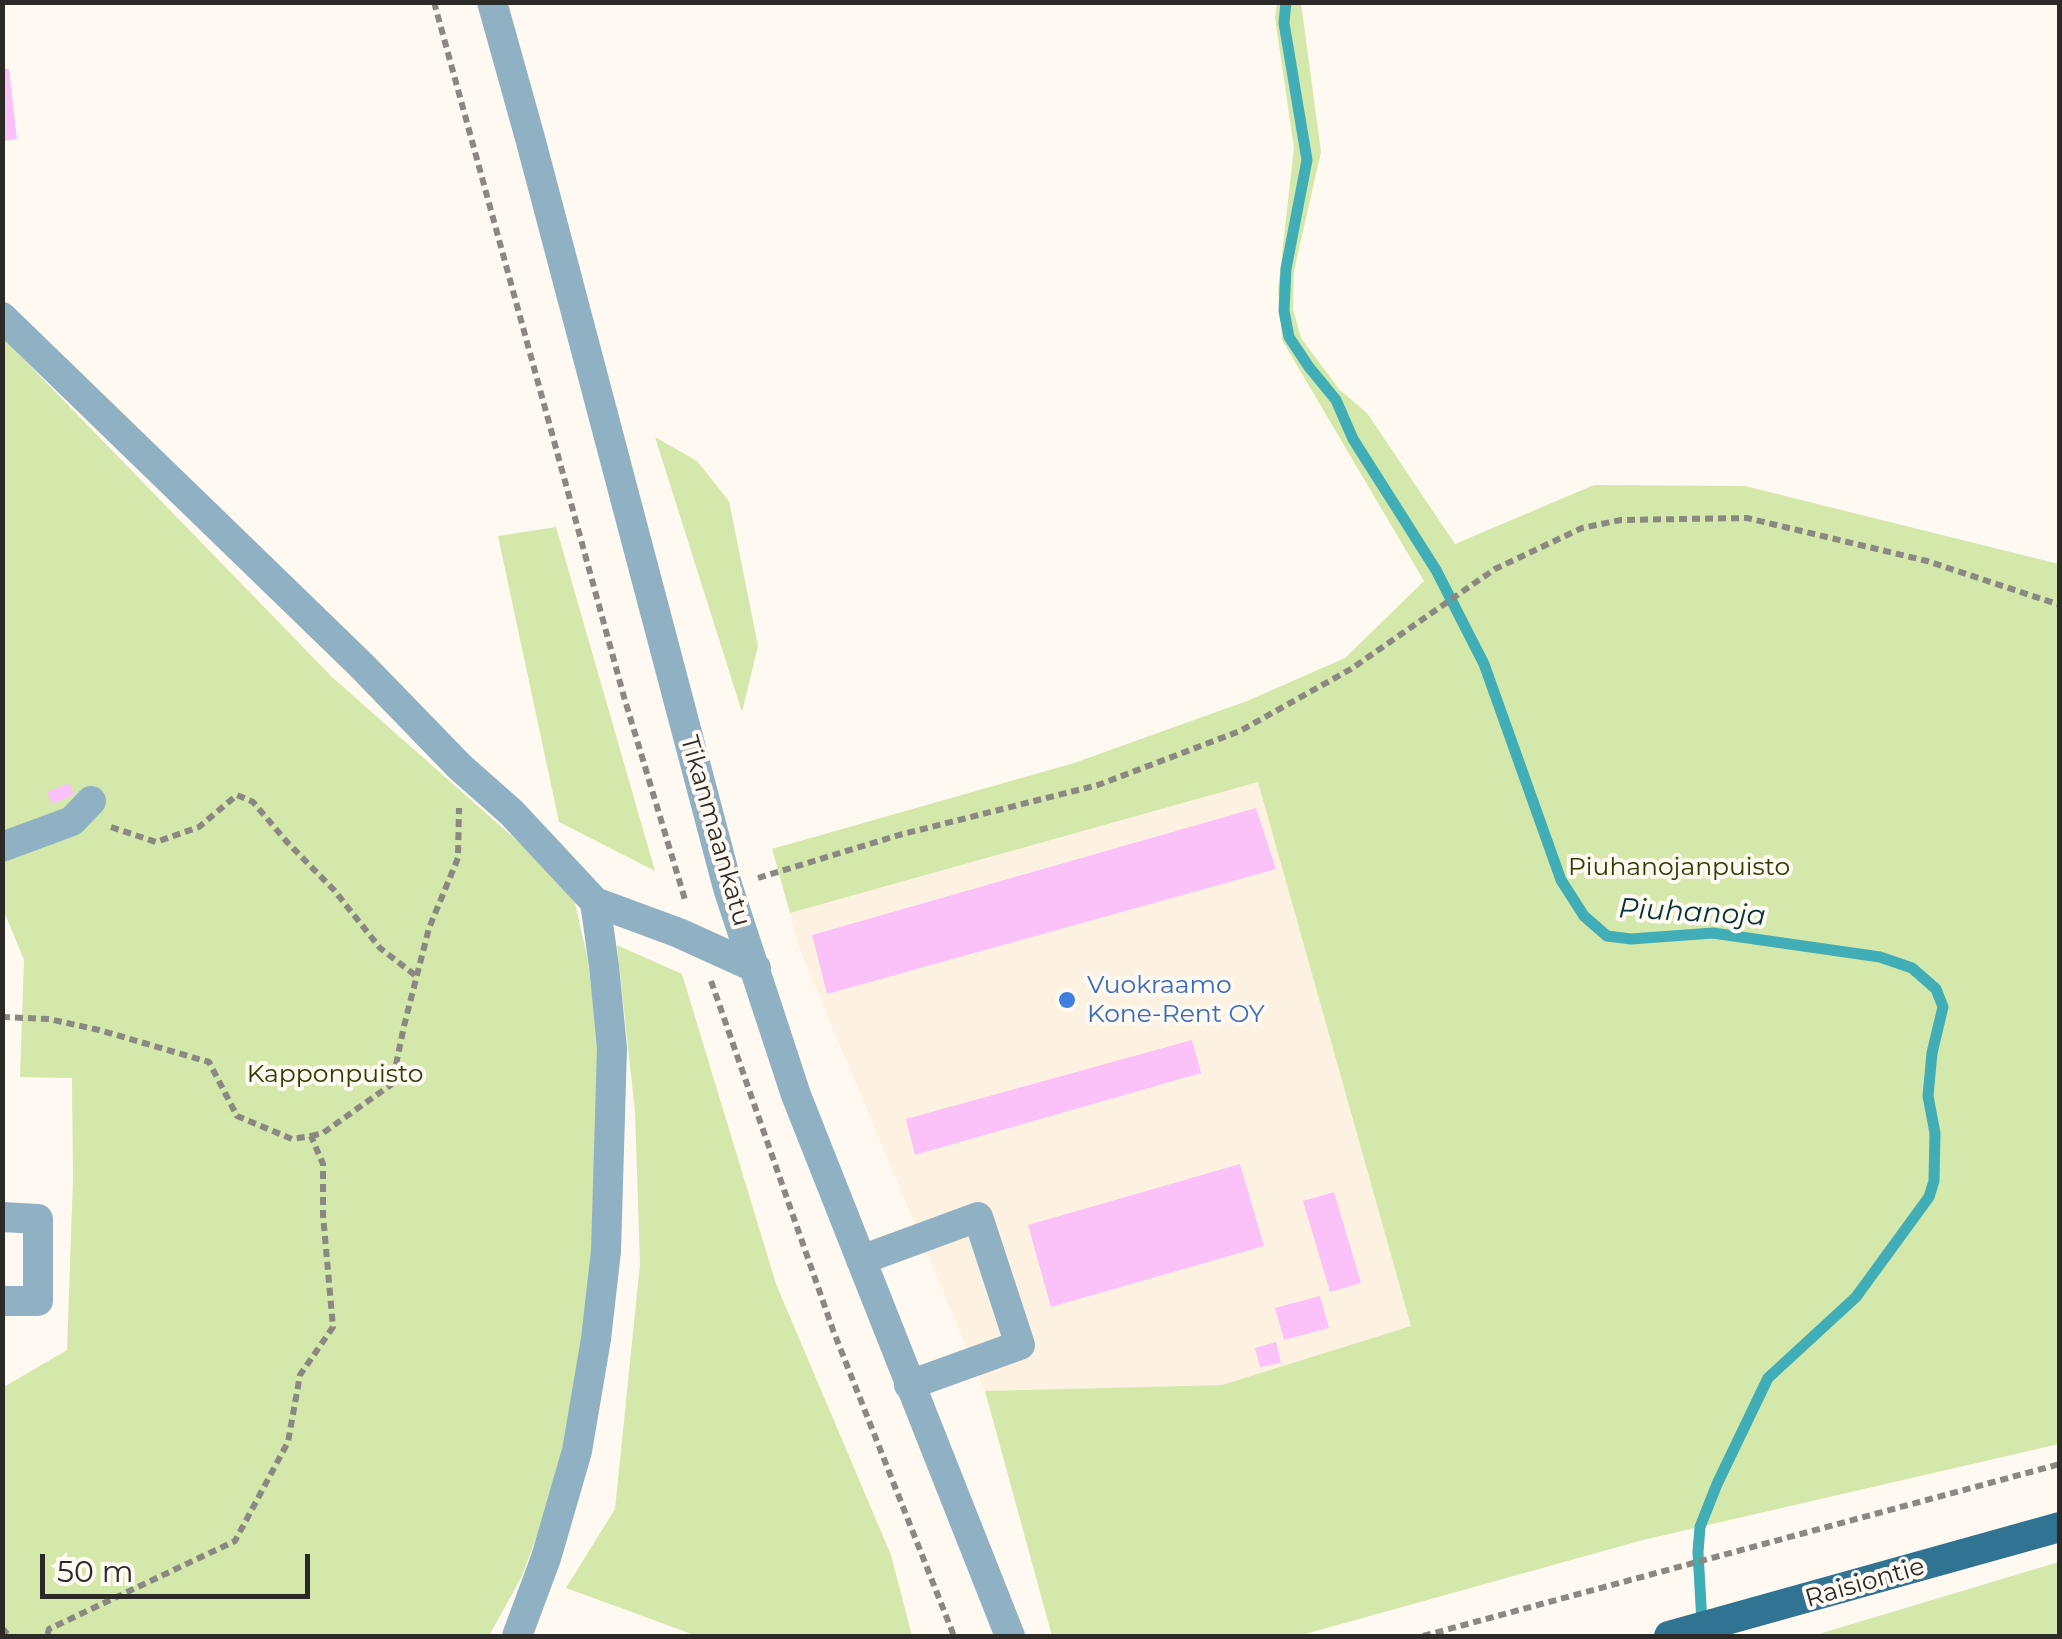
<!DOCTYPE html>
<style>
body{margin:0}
#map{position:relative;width:2062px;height:1639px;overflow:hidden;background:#fff9f2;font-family:Montserrat,sans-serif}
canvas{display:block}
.frame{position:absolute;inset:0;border:5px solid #2c2a27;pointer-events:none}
.scale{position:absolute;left:40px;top:1554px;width:270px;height:45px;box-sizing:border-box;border:5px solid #2c2a27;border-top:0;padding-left:12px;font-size:30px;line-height:35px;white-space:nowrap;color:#2c2a27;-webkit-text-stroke:8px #fff9f2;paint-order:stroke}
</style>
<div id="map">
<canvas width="2062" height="1639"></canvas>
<div class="frame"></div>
<div class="scale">50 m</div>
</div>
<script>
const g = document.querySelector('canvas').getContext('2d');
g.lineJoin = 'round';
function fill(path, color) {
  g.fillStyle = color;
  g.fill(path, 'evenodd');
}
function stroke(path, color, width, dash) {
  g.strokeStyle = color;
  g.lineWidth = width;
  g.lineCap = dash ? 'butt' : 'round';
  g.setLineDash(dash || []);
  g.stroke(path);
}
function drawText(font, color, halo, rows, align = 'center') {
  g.font = font + ' Montserrat,sans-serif';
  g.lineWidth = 8;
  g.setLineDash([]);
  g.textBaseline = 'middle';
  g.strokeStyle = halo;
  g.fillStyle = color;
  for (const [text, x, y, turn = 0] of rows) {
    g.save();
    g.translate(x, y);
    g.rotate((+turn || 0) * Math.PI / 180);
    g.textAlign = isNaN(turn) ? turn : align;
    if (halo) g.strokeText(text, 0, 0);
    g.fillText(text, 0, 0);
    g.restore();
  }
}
const built = new Path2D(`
 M1258,782L1411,1326L1222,1385L985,1391L799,948L790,913Z`);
const green = new Path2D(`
 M1277,3H1301L1321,152L1294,271L1293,309L1301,338L1339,389L1367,413L1455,544L1594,485L1745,486L2059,564V1444L1643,1540L1298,1636H1052L985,1391L1222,1385L1411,1326L1258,782L790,913L772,849L1074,763L1247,701L1345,658L1424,581L1282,340L1278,289L1294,148L1275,18Z
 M3,338L332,677L539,860L575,903L588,960L600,1067L599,1174L577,1391L548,1506L522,1576L489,1636H3L2,1388L67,1350L73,1179L72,1078L20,1077L24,960L3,909Z
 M655,437L697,461L729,501L758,646L742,712Z
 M556,527L655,871L559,822L498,536Z
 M617,945L682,974L776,1284L891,1555L912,1636H697L566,1588L615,1509L640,1264L635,1112Z
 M2059,1562V1636H1812L2052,1564Z`);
const stream = new Path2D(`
 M1286,2L1284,23L1307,160L1286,269L1284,311L1289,337L1309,367L1336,400L1353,439L1436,570L1484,664L1561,880L1584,916L1607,936L1631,939L1713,933L1880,957L1912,968L1936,989L1943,1007L1932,1053L1928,1096L1935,1133L1934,1181L1929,1197L1856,1297L1768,1378L1717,1484L1700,1527L1698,1552L1702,1623`);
const building = new Path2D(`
 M2,69H9L17,139L2,141Z
 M69,783L74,795L52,804L47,792Z
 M1256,808L1276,869L827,994L812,935Z
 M1192,1040L1201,1073L915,1155L906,1119Z
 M1240,1164L1264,1246L1051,1307L1028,1225Z
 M1334,1192L1361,1283L1330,1292L1303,1201Z
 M1320,1296L1329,1328L1284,1340L1275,1308Z
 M1276,1342L1281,1363L1260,1367L1255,1348Z`);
const path = new Path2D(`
 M434,2L624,697L686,903
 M111,827L156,842L199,827L237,795L253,802L287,842L334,890L380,948L416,976
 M758,878L899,835L1098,785L1240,731L1351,669L1495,569L1582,528L1621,520L1747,518L1927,561L2060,605
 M711,981L833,1330L954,1636
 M2,1017L49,1019L99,1030L209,1062L237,1116L292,1139L311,1136L323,1164V1215L333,1327L300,1375L288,1442L235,1541L49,1629L47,1636
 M311,1136L323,1133L392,1084L404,1026L429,928L458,858L459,808
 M2,1628L9,1636
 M1423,1636L2060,1464`);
const minor = new Path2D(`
 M492,2L530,138L728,888L796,1095L1010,1636
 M2,317L361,665L460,767L512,813L595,902L604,966L612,1048L606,1251L596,1339L577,1451L546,1558L517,1636
 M2,847L72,821L91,801
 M595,902L679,933L756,968
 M2,1217L38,1219V1301H2
 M861,1260L978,1217L1020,1345L909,1385`);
const major = new Path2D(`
 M1669,1636L2060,1527`);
const markers = [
 [1067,1000,10,"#3f7fe0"]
];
const streetNames = [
 ["Tikanmaankatu",715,831,74],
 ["Raisiontie",1865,1583,-16]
];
const parkNames = [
 ["Piuhanojanpuisto",1679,868],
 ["Kapponpuisto",335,1075]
];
const shopNames = [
 ["Vuokraamo",1087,986],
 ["Kone-Rent OY",1087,1015]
];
const waterNames = [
 ["Piuhanoja",1692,913,3]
];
fill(built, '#fdf2e2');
fill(green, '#d4e8ab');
stroke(stream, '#41adb6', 11);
fill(building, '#fbc2f9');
stroke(path, '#8b8782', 6, [8, 5]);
stroke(minor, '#90b1c3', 30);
stroke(major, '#307392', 30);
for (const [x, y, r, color] of markers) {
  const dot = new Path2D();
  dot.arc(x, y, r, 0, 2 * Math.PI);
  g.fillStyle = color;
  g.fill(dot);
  stroke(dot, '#fff9f2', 4);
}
drawText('25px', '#2c2a27', '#fff9f2', streetNames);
drawText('25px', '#2f3c05', '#fff9f2', parkNames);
drawText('25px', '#366cbe', '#fff9f2', shopNames, 'left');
drawText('italic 28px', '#003539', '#fff9f2', waterNames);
</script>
